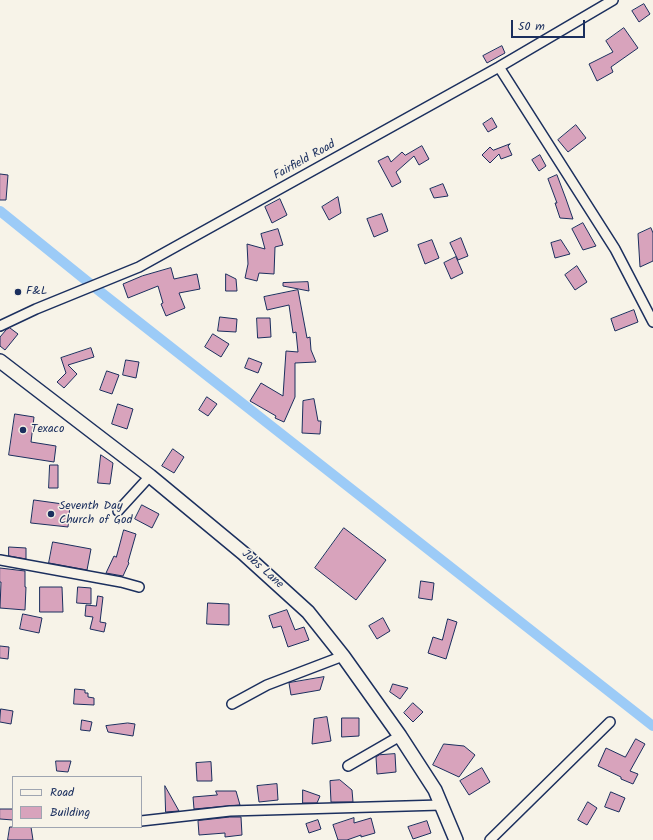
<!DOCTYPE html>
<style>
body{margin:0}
#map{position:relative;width:653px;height:840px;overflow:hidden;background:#f7f3e8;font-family:Kalam,sans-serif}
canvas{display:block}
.legend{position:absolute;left:12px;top:776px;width:130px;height:52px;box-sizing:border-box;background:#f7f3e8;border:1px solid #9fa5b1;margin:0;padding:5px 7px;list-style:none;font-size:12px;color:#1b2f5e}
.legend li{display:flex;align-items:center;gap:8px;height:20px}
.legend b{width:20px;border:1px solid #9fa5b1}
.scale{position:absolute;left:511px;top:20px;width:74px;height:18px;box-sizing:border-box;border:2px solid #1b2f5e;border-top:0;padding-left:5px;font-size:12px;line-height:14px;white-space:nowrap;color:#1b2f5e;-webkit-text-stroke:3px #f7f3e8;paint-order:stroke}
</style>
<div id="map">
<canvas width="653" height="840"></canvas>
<ul class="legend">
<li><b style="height:5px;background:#f7f3e8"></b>Road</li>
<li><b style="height:11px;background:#d8a3bc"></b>Building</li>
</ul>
<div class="scale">50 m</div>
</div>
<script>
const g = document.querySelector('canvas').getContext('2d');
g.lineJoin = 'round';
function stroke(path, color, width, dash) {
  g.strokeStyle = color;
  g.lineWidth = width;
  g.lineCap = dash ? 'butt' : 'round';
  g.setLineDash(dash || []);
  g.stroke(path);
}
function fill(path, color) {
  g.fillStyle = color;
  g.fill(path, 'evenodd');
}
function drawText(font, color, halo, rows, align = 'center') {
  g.font = font + ' Kalam,sans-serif';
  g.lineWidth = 3;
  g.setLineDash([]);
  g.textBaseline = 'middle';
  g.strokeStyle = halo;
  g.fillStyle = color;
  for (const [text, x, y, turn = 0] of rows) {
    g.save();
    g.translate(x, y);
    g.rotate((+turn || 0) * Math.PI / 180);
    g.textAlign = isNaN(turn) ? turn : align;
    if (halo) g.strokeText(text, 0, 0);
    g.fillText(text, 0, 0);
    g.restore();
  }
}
const canal = new Path2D(`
 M0,211L93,286L653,726`);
const building = new Path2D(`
 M644,4L650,14L639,22L632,11Z
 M624,28L638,48L611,67L613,72L597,81L589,64L613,52L606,41Z
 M502,46L505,53L487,63L483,56Z
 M492,118L497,127L488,132L483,124Z
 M576,125L586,138L568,152L558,140Z
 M510,144L508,146L512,155L501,159L499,154L490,163L482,155L490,147L493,150Z
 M422,146L429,159L419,165L414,156L396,172L401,182L392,187L378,161L388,156L391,162L402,152L405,155Z
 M540,155L546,166L539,171L532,160Z
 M0,174L8,175L6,200H0Z
 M557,175L566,199L573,219L560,218L555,203H557L548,179Z
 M443,184L448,196L434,198L430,189Z
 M338,197L341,213L329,220L322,207Z
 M280,199L287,215L272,223L265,207Z
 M382,214L388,231L374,237L367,219Z
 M583,223L596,246L583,250L572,229Z
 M651,228L653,233V261L640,267L638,234Z
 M278,229L283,245L275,247L274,274L259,273L257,281L245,278L248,264L247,244L265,249L261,234Z
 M461,238L468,256L458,260L450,243Z
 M432,240L439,258L425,264L418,245Z
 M561,240L570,254L555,258L551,243Z
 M456,257L463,273L451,279L444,263Z
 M577,266L587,282L575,290L565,275Z
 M171,268L174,279L197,274L200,289L179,293L185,308L166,316L161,304L163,303L158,286L128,298L123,284L142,276Z
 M226,274L236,279L237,291H226Z
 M308,282L309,291L283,286V283Z
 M298,290L307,338L310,337L311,350L316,362L295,363V397L284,422L275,418L276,416L250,401L261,383L283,396L286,351L298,352L296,332L293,333L289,305L267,310L264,297Z
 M634,310L638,322L615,331L611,319Z
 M220,317L237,319L236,332L218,331Z
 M257,318H270L271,337L258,338Z
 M10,328L18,334L5,350L0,346V337L6,330Z
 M213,334L229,344L221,357L205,347Z
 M91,348L94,357L68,365L77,374L64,388L57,382L66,373L61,358Z
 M249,358L262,363L258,373L245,368Z
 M126,360L139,362L136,378L123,375Z
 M107,371L119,375L112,394L100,390Z
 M207,397L217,404L208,416L199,410Z
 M314,399L318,421H321L320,434L302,433L303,401Z
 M118,404L133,409L127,429L112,424Z
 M15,414L34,417L31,442L56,446L54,462L9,455Z
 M173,449L184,457L174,473L162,466Z
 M101,455L113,463L110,484L98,483Z
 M50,465H58V488H49Z
 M34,500L70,505L68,527L31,523Z
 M142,505L159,514L152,528L135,519Z
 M344,528L386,560L356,600L315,568Z
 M124,530L136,534L128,562L129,563L123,576L106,573L114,556L116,557Z
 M53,542L91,549L87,570L49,563Z
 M9,547L26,548V559L9,556Z
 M0,568L25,571V587H26L25,610L0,608L1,582H0Z
 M421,581L434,583L432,600L419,598Z
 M40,587H62L63,612H40Z
 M78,587L91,588V604L77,603Z
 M98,596L103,597L100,622L106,623L104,632L90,629L93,617L85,616L86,605L96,606Z
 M208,603L229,604V625L207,624Z
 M287,610L295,630L304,627L309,640L288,647L281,626L273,628L269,616Z
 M23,614L42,618L39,633L20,629Z
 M383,618L390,631L377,639L369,626Z
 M448,619L457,622L446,659L428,653L433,637L442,640Z
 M0,646L9,647L8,659L0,658Z
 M324,677L320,690L291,695L289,683Z
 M393,684L408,688L400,699L390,692Z
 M75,689L85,690V693H88V697L94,698V705L74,704Z
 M413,703L423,712L413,722L404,713Z
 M1,709L13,711L11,724L0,722Z
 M327,717L331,741L312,744L314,719Z
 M342,718H359V736L342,737Z
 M82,720L92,722L90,731L81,730Z
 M128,723L135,724L133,736L108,732L106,726Z
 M636,739L645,744L630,771L638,774L633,784L621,779V777L598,766L606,748L625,757Z
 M444,744L464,746L475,755L459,777L433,765Z
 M395,754L396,772L377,774L376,757L379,755Z
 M56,761H71L68,772L57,771Z
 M211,762L212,781H197L196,763Z
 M482,768L490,782L469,795L460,781Z
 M340,780L352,790L353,802H331L330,781Z
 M277,784L278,800L259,802L257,786Z
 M165,786L179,811L166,812Z
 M303,790L320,796L317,803H303Z
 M216,791H236L240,805L194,809L193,797L217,795Z
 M611,792L625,798L619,812L605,807Z
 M588,802L597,808L587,825L578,820Z
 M0,809H13V820L0,819Z
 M230,817H241L242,835L225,837V833L199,835L198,821Z
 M354,818V823L371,818L375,833L361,837V835L347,840H338L333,825Z
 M318,820L321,829L309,833L306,824Z
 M427,821L431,833L413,839L408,827Z
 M10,827H31L33,840H8Z`);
const street = new Path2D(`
 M499,67L615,249L653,322
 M0,326L36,309L139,267L499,67L613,0
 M118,511L150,476
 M0,560L121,582L139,587
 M232,704L267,685L343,656
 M348,766L400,736
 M141,821L230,811L441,805
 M490,840L610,722`);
const secondary = new Path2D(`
 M0,361L150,476L243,553L308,612L343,656L400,736L435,790L456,840`);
const markers = [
 [18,292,4,"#1b2f5e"],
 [23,430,4,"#1b2f5e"],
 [51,514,4,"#1b2f5e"]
];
const streetNames = [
 ["Fairfield Road",305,161,-29],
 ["Jobs Lane",262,570,42]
];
const poiNames = [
 ["F&L",26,292],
 ["Texaco",31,430],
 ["Seventh Day",59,507],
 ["Church of God",59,521]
];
stroke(canal, '#9ccbf7', 10);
fill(building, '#d8a3bc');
stroke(building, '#1b2f5e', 1);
stroke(street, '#1b2f5e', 12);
stroke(secondary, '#1b2f5e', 16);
stroke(street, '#f7f3e8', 9);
stroke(secondary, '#f7f3e8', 13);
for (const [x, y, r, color] of markers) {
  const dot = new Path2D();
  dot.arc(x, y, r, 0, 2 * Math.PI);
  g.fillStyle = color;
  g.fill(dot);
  stroke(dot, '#f7f3e8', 1.5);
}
drawText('12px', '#1b2f5e', '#f7f3e8', streetNames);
drawText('12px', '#1b2f5e', '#f7f3e8', poiNames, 'left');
</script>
